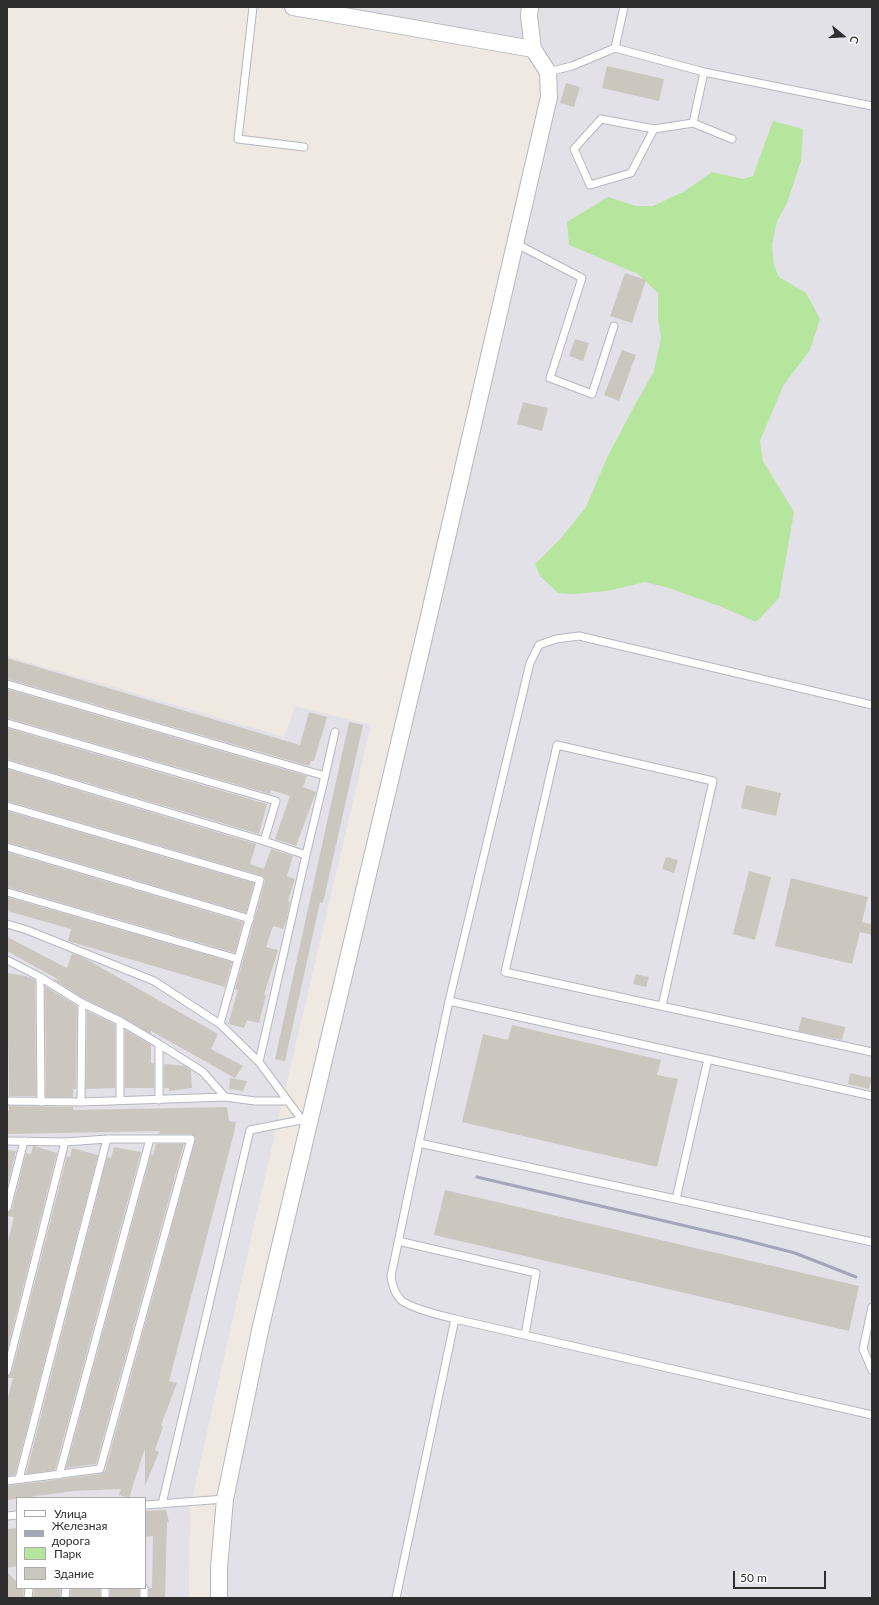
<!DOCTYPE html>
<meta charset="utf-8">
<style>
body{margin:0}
#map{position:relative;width:879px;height:1605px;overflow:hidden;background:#efe9e1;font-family:Lato,sans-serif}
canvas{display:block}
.frame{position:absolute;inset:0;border:8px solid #2e2e2e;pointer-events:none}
.legend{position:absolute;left:16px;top:1497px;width:130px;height:92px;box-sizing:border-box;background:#fff;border:1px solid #ababab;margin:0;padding:5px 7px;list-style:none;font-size:12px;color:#2e2e2e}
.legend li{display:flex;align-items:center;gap:8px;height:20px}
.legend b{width:20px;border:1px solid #ababab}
.north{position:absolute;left:823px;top:16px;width:40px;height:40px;-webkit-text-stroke:3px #fff;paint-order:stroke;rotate:108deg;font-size:11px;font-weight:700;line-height:16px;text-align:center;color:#2e2e2e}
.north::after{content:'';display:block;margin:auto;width:14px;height:18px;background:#2e2e2e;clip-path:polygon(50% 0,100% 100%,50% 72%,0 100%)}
.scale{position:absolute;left:733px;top:1571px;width:93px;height:18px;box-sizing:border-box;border:2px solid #2e2e2e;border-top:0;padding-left:5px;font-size:12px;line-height:14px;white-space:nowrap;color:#2e2e2e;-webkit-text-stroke:3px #fff;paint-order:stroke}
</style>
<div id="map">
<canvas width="879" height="1605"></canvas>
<div class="frame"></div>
<ul class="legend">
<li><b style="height:5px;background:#fff"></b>Улица</li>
<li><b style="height:5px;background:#a3a6b8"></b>Железная дорога</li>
<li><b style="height:11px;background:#b6e59e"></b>Парк</li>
<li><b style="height:11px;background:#cbc7bf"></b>Здание</li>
</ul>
<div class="north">С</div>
<div class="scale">50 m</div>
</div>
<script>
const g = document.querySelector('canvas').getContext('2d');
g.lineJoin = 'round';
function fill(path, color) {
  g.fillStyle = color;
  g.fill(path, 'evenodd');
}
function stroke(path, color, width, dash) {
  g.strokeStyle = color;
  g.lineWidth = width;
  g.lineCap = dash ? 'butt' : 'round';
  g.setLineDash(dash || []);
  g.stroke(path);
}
const industrial = new Path2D(`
 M293,7H872V1598H219L225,1499L549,97L533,49Z
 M7,656L284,737L295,706L371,725L279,1116L190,1507L189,1598H7ZM17,1498H145V1588H17Z`);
const green = new Path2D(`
 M773,121L803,129L801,161L787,203L777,221L772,245L774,266L779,277L806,293L820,319L810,350L783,386L760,441L763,461L794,512L779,598L756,622L722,607L669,588L645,582L607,591L573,594L558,593L540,576L535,564L561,538L586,507L606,460L630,414L654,371L661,338L658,319V293L638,274L569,245L567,222L608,197L636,206H653L685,191L712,172L743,179L753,176Z`);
const building = new Path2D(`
 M607,66L664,79L659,101L602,88Z
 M566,83L580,87L574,107L560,103Z
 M625,273L646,280L632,323L610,316Z
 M575,339L589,343L583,361L569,356Z
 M622,350L636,355L619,401L604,395Z
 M523,402L548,408L542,431L517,424Z
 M7,658L300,745L309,712L327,717L314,761H311L309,766L7,679Z
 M7,689L307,776L303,787L316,792L296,846L275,839L290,796L271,790L270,794L7,718Z
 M349,722L363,725L323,903L320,902L285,1061L275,1059Z
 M7,728L267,804L259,834L7,759Z
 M7,769L256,844L250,864L264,869L271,849L293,856L287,876L295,879L288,901L290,902L287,918L283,929L273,926L266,947L278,950L264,995H266L259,1023L247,1020L244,1028L228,1024L238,990L235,989L265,881L263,876L7,801Z
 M746,785L781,793L776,816L741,808Z
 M7,811L254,883L246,913L7,842Z
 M7,852L243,922L235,953L7,887Z
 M666,857L678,860L674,873L662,869Z
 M749,871L771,877L755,940L733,934Z
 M791,878L868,897L862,922L872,924V935L860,932L852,964L775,946Z
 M7,897L232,962L225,987L68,941L71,929L7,911Z
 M7,937L67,968L72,953L86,959L218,1034L211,1049L243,1066L235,1078L151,1031V1034L122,1017L84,999L53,979L59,980L7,951Z
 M7,973L26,976L35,980L36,1096H9Z
 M636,974L649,977L646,987L633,984Z
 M45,986L77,1006L76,1089H73V1097H46Z
 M87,1011L115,1024V1088L86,1089Z
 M802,1017L845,1027L842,1040L798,1031Z
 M512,1025L661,1060L657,1075L678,1079L657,1167L462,1122L483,1034L508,1040Z
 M125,1030L151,1045V1063H154V1088H125Z
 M164,1064L185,1066L191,1070L192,1088L169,1091V1088H164Z
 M850,1073L872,1078L869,1089L848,1084Z
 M230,1078L247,1081L243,1091L229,1089Z
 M9,1106L73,1107V1110L227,1107L229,1121L236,1122L234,1133L169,1381L177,1383L161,1425L163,1427L155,1450L159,1452L145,1486V1448L129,1498L119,1495L121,1489L74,1491L7,1500V1486L101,1474L105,1471L196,1138L191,1134H159L160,1131L7,1134V1111H9Z
 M156,1144H184L96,1464L66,1468L151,1154L153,1155Z
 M33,1146L38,1147L57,1153L7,1351V1245L14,1217L7,1216V1213L12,1209L26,1153L31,1154Z
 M114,1147L141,1152L55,1470L26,1474L107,1157L111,1158Z
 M72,1148L98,1155L15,1475L7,1476V1401L13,1378H7V1376L12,1372L67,1156L70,1157Z
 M7,1150L16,1151L7,1188Z
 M445,1190L859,1286L849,1331L434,1235Z
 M166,1510L169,1522H167L165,1598H149V1588H152L153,1536L145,1537V1511Z
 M17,1528V1566L7,1568V1529Z
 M7,1572L17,1582V1588H24L23,1598H7Z
 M34,1588H61L60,1598H33Z
 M71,1588H100V1598H70Z
 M110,1588H139V1598H110Z`);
const service = new Path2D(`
 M253,7L238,139L304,147
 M615,48L624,7
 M548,72L572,66L615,48L704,72L872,106
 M704,72L693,123L732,139
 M654,129L631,173L590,185L574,149L601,119L654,129L693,123
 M515,243L582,278L550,378L592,394L614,326
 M7,684L325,776L306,855L259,1062L308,1128
 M872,705L579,636L556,639L539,645L530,663L449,1001L391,1276C392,1285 394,1292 400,1299C408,1308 443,1316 455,1319L872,1415
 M7,723L276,801L264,841
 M7,764L264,841L306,855
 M325,776L335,732
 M7,806L260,880L220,1024
 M7,847L250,919
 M7,892L238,959
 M7,924L27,930L154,981L220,1024L259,1062
 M7,960L40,977L82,1003L120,1021L159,1044L203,1072L225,1097
 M40,977L41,1102
 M449,1001L872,1096
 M662,1006L713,781L557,745L505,972L872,1052
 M120,1021V1100
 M159,1044V1100
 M7,1101L81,1102L225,1097L255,1101H288
 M81,1102L82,1003
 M7,1141L65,1142L107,1139H191L100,1469L7,1481
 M419,1143L872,1242
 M676,1199L708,1059
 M7,1208L24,1141
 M398,1241L536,1273L525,1335
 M872,1307L863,1349L872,1370
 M7,1371L65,1142
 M59,1475L150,1139
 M19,1479L107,1139
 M162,1504L250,1130L301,1120
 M145,1505L225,1499
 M7,1516L17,1515
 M28,1598L29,1588
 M65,1598L66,1588
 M105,1598V1588
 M144,1598V1588
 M396,1598L455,1319`);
const tertiary = new Path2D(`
 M530,7L529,16L533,49
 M219,1598V1568L225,1499L261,1326L422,646L549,97L548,72L533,49L293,7`);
const rail = new Path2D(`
 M477,1177L737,1238L795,1253L856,1277`);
fill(industrial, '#e3e1e8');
fill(green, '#b6e59e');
fill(building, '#cbc7bf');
stroke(service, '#b4b7c1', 9);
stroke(tertiary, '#b4b7c1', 18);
stroke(service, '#fff', 7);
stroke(tertiary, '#fff', 16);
stroke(rail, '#a3a6b8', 3);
</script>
